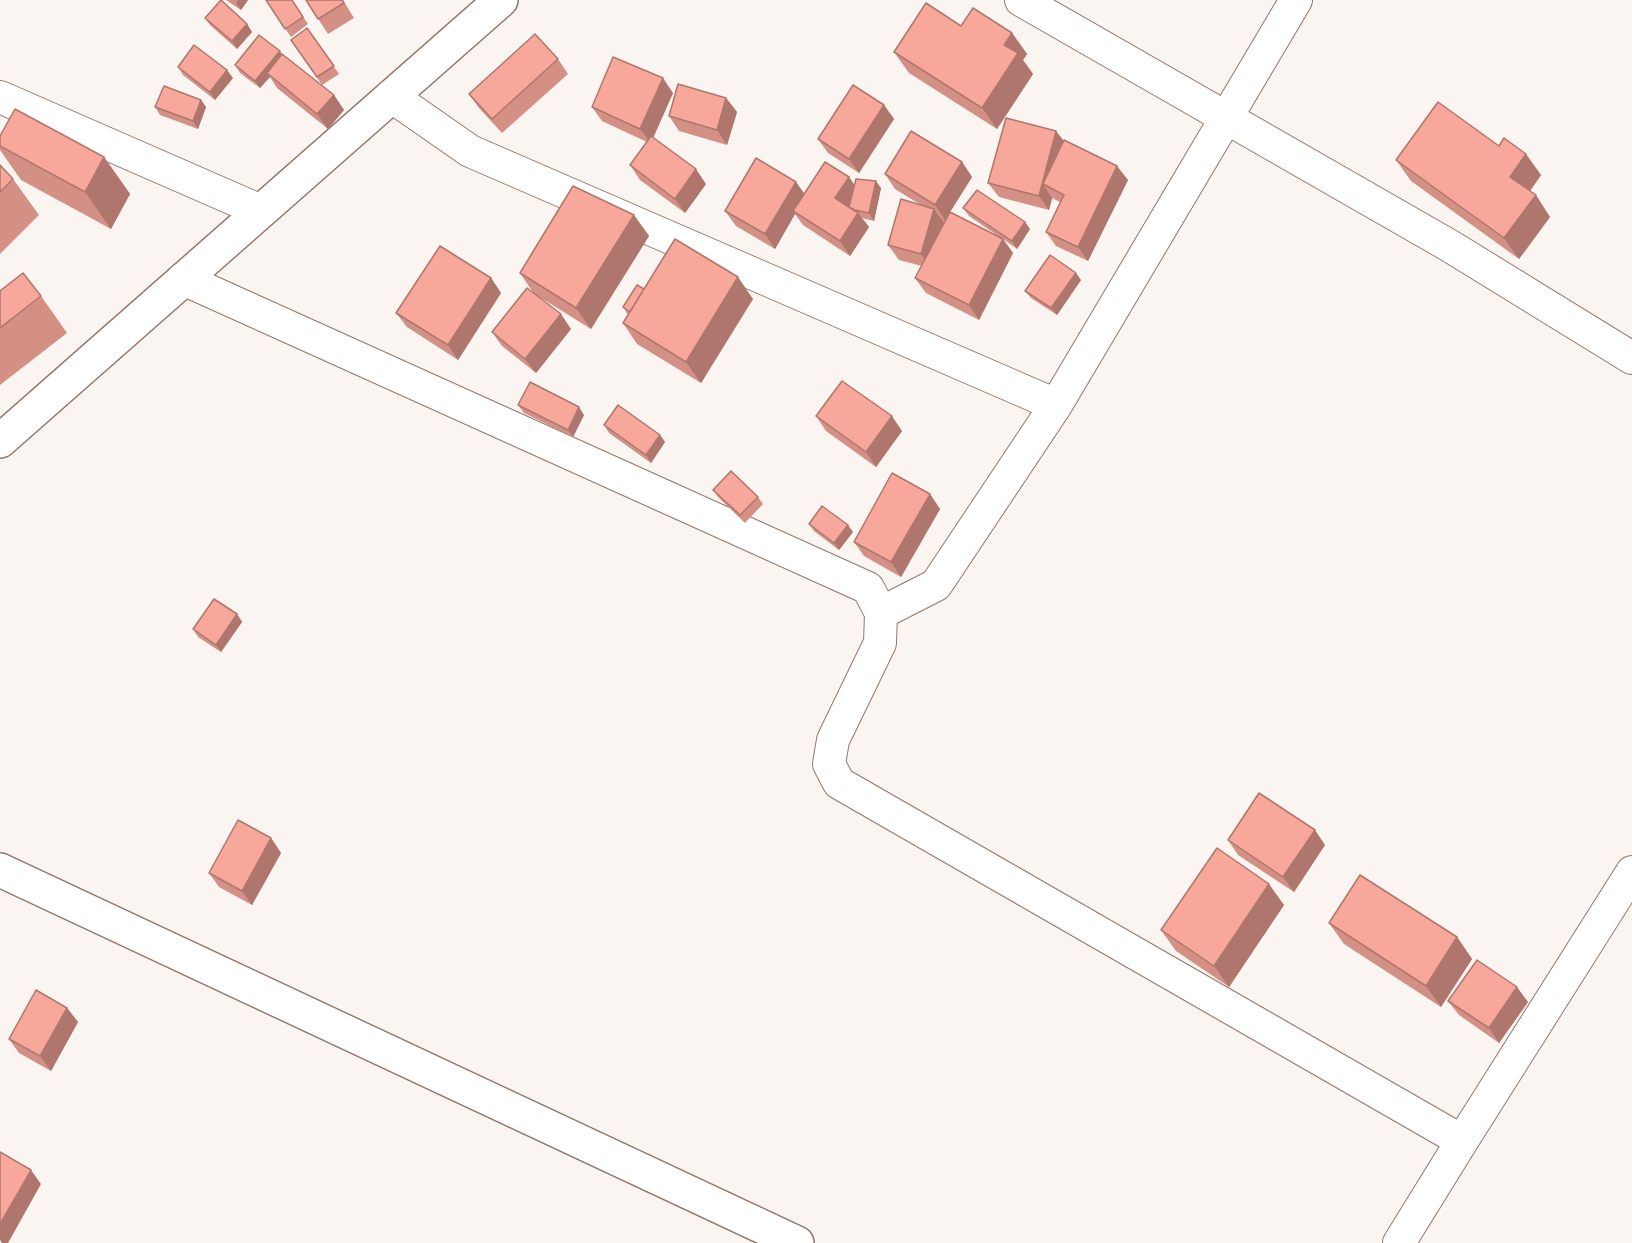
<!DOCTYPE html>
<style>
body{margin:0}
canvas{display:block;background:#fbf5f2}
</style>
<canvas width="1632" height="1243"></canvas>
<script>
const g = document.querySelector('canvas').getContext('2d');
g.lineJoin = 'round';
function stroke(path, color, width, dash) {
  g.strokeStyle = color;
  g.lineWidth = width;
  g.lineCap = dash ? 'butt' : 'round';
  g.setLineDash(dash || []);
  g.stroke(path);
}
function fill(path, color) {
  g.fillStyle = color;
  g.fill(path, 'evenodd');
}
const minor = new Path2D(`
 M1021,0L1450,246L1632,358
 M391,96L470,151L1056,405
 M0,97L261,211
 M183,279L868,588L881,613L880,643L833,740L829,764L839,783L1462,1141
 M881,613L936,585L1056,405L1296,0
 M1399,1243L1462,1141L1632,872`);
const tertiary = new Path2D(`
 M0,441L501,0
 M0,870L797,1243`);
const wall = new Path2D(`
 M226,0H248L241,10Z
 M266,0H292L308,24L291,37Z
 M306,0H343L354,18L328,34Z
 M205,18L247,24L252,32L237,49L210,25Z
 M961,26L1012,33L1027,54L1023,60L1033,74L997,129L909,73L894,52Z
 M307,28L339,74L322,85L291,40Z
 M282,54L334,95L344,110L328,129L277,88L270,77L260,88L240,73L235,65Z
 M558,59L568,74L502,133L479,108L469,94Z
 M178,67L233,78L215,100L183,75Z
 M673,93L653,137L706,184L685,213L640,180L630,165L647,142L602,121L592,107Z
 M726,98L737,112L727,145L679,131L669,116Z
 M201,100L206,107L198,129L160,115L155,107Z
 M884,105L894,119L859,173L828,153L818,139Z
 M1056,131L1063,141L1128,180L1088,261L1056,246L1046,232L1060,202L1052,198L1049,210L999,197L988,183Z
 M0,136L104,157L130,194L111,229L21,180L0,150Z
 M1499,146L1541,175L1530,191L1550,217L1519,259L1411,181L1396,160Z
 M962,162L972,177L950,212L1001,238L969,216L963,208L1025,222L1030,229L1017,249L1003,239L1013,253L979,320L926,293L915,278L922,266L899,260L888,245L921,205L895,189L885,174Z
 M0,165L13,179L39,215L0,254Z
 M849,177L855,186L881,188L874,221L862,218L869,227L850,256L803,225L795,214L775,249L736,226L725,211L796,182L804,194Z
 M634,215L649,236L591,329L538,296L571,329L536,373L502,346L492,332L534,294L520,273Z
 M491,278L501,293L458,360L407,327L396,313Z
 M1081,280L1057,315L1031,298L1025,291Z
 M644,289L753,299L701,383L637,344L623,323L628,315L623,307Z
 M0,291L41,296L67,333L0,385Z
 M518,405L584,415L573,437L524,413Z
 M816,416L902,431L876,467L826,431Z
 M604,425L660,435L665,442L651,463L609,433Z
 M713,490L758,497L763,504L745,523L718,497Z
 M930,494L940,509L901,577L864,556L854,542Z
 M809,524L853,532L839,550L814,531Z
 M237,614L242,622L221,652L198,637L193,629Z
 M271,838L281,853L252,905L219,887L209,873Z
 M1228,840L1325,845L1294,892L1238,855Z
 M1284,905L1229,987L1176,951L1161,930Z
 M1329,923L1457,937L1472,959L1441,1007L1344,944Z
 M1448,1001L1528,1002L1499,1043L1459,1015Z
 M67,1008L78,1022L51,1071L19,1053L9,1039Z`);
const shadedWall = new Path2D(`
 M238,0H248L241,10L236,3Z
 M247,24L252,32L237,49L232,41Z
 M1012,33L1027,54L1023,60L1033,74L997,129L982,108L1004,45Z
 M280,51L285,59L267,73L270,77L260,88L255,81Z
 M227,70L233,78L215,100L210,92Z
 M663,78L673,93L651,143L640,129Z
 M334,95L344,110L328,129L317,114Z
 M726,98L737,112L727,145L717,130Z
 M201,100L206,107L198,129L193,121Z
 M884,105L894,119L859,173L849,159Z
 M1056,131L1067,145L1043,184L1052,198L1049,210L1039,196Z
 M1526,154L1541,175L1525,198L1510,177Z
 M104,157L130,194L111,229L85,192Z
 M962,162L972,177L945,220L935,205Z
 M1117,166L1128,180L1088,261L1078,247Z
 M696,169L706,184L685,213L675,199Z
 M849,177L859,192L845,212L835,198Z
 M876,181L881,188L874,221L869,213Z
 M796,182L806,196L793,211L795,214L775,249L765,234Z
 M1536,195L1550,217L1519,259L1504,238Z
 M934,209L944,223L932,268L921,254Z
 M858,213L869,227L850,256L840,241Z
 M634,215L649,236L591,329L576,308Z
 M1025,222L1030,229L1017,249L1012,241Z
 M1003,239L1013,253L979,320L969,305Z
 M1076,273L1081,280L1057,315L1051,308Z
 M738,277L753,299L701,383L686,362Z
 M491,278L501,293L458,360L448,345Z
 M561,314L571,329L536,373L525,359Z
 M579,407L584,415L573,437L568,430Z
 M892,416L902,431L876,467L866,452Z
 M660,435L665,442L651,463L646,455Z
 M930,494L940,509L901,577L891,562Z
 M848,525L853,532L839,550L834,543Z
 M237,614L242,622L221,652L216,645Z
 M1315,830L1325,845L1294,892L1283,877Z
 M271,838L281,853L252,905L242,891Z
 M1269,884L1284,905L1229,987L1214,966Z
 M1457,937L1472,959L1441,1007L1426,986Z
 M1517,987L1528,1002L1499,1043L1489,1028Z
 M67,1008L78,1022L51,1071L40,1056Z
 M31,1170L41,1184L8,1243H2L0,1240V1224Z`);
const building = new Path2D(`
 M221,0L247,24L232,41L205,18Z
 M266,0H292L303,17L285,29Z
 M306,0H342L344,3L318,19Z
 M926,3L961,26L973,8L1012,33L1004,45L1018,53L982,108L894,52Z
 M307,28L334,66L317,77L291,40Z
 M535,34L558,59L492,119L469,94Z
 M259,35L280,51L255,81L235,65Z
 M194,45L227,70L210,92L178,67Z
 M282,54L334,95L317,114L267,73Z
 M613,57L663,78L640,129L592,107Z
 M678,84L726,98L717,130L669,116Z
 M853,85L884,105L849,159L818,139Z
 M164,86L201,100L193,121L155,107Z
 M1438,102L1499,146L1504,138L1526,154L1510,177L1536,195L1504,238L1396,160Z
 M15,109L104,157L85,192L0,146V136Z
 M1006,118L1056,131L1039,196L988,183Z
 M911,131L962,162L935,205L885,174Z
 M651,136L696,169L675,199L630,165Z
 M1064,140L1117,166L1078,247L1046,232L1064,195L1043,184Z
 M756,158L796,182L765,234L725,211Z
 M825,162L849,177L835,198L858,213L840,241L793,211Z
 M0,165L13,179L0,192Z
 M856,179L876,181L869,213L855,210L849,207Z
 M573,186L634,215L576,308L520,273Z
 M977,190L1025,222L1012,241L963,208Z
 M901,199L934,209L921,254L888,245Z
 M950,212L1003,239L969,305L915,278Z
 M675,239L738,277L686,362L623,323Z
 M440,246L491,278L448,345L396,313Z
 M1050,255L1076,273L1051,308L1025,291Z
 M23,273L41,296L0,328V291Z
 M637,285L644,289L630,312L623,307Z
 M527,288L561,314L525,359L492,332Z
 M842,381L892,416L866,452L816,416Z
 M530,382L579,407L568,430L518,405Z
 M618,405L660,435L646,455L604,425Z
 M731,471L758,497L740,515L713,490Z
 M892,473L930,494L891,562L854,542Z
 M822,506L848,525L834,543L809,524Z
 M214,599L237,614L216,645L193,629Z
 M1259,793L1315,830L1283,877L1228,840Z
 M238,820L271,838L242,891L209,873Z
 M1217,848L1269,884L1214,966L1161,930Z
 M1360,875L1457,937L1426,986L1329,923Z
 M1477,960L1517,987L1489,1028L1448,1001Z
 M36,990L67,1008L40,1056L9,1039Z
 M0,1152L31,1170L0,1224Z`);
stroke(minor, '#93766b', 34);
stroke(tertiary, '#93766b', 36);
stroke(minor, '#fff', 32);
stroke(tertiary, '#fff', 33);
fill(wall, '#d59085');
fill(shadedWall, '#ae766c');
fill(building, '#f8a89b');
stroke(building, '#ae766c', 1.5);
</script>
